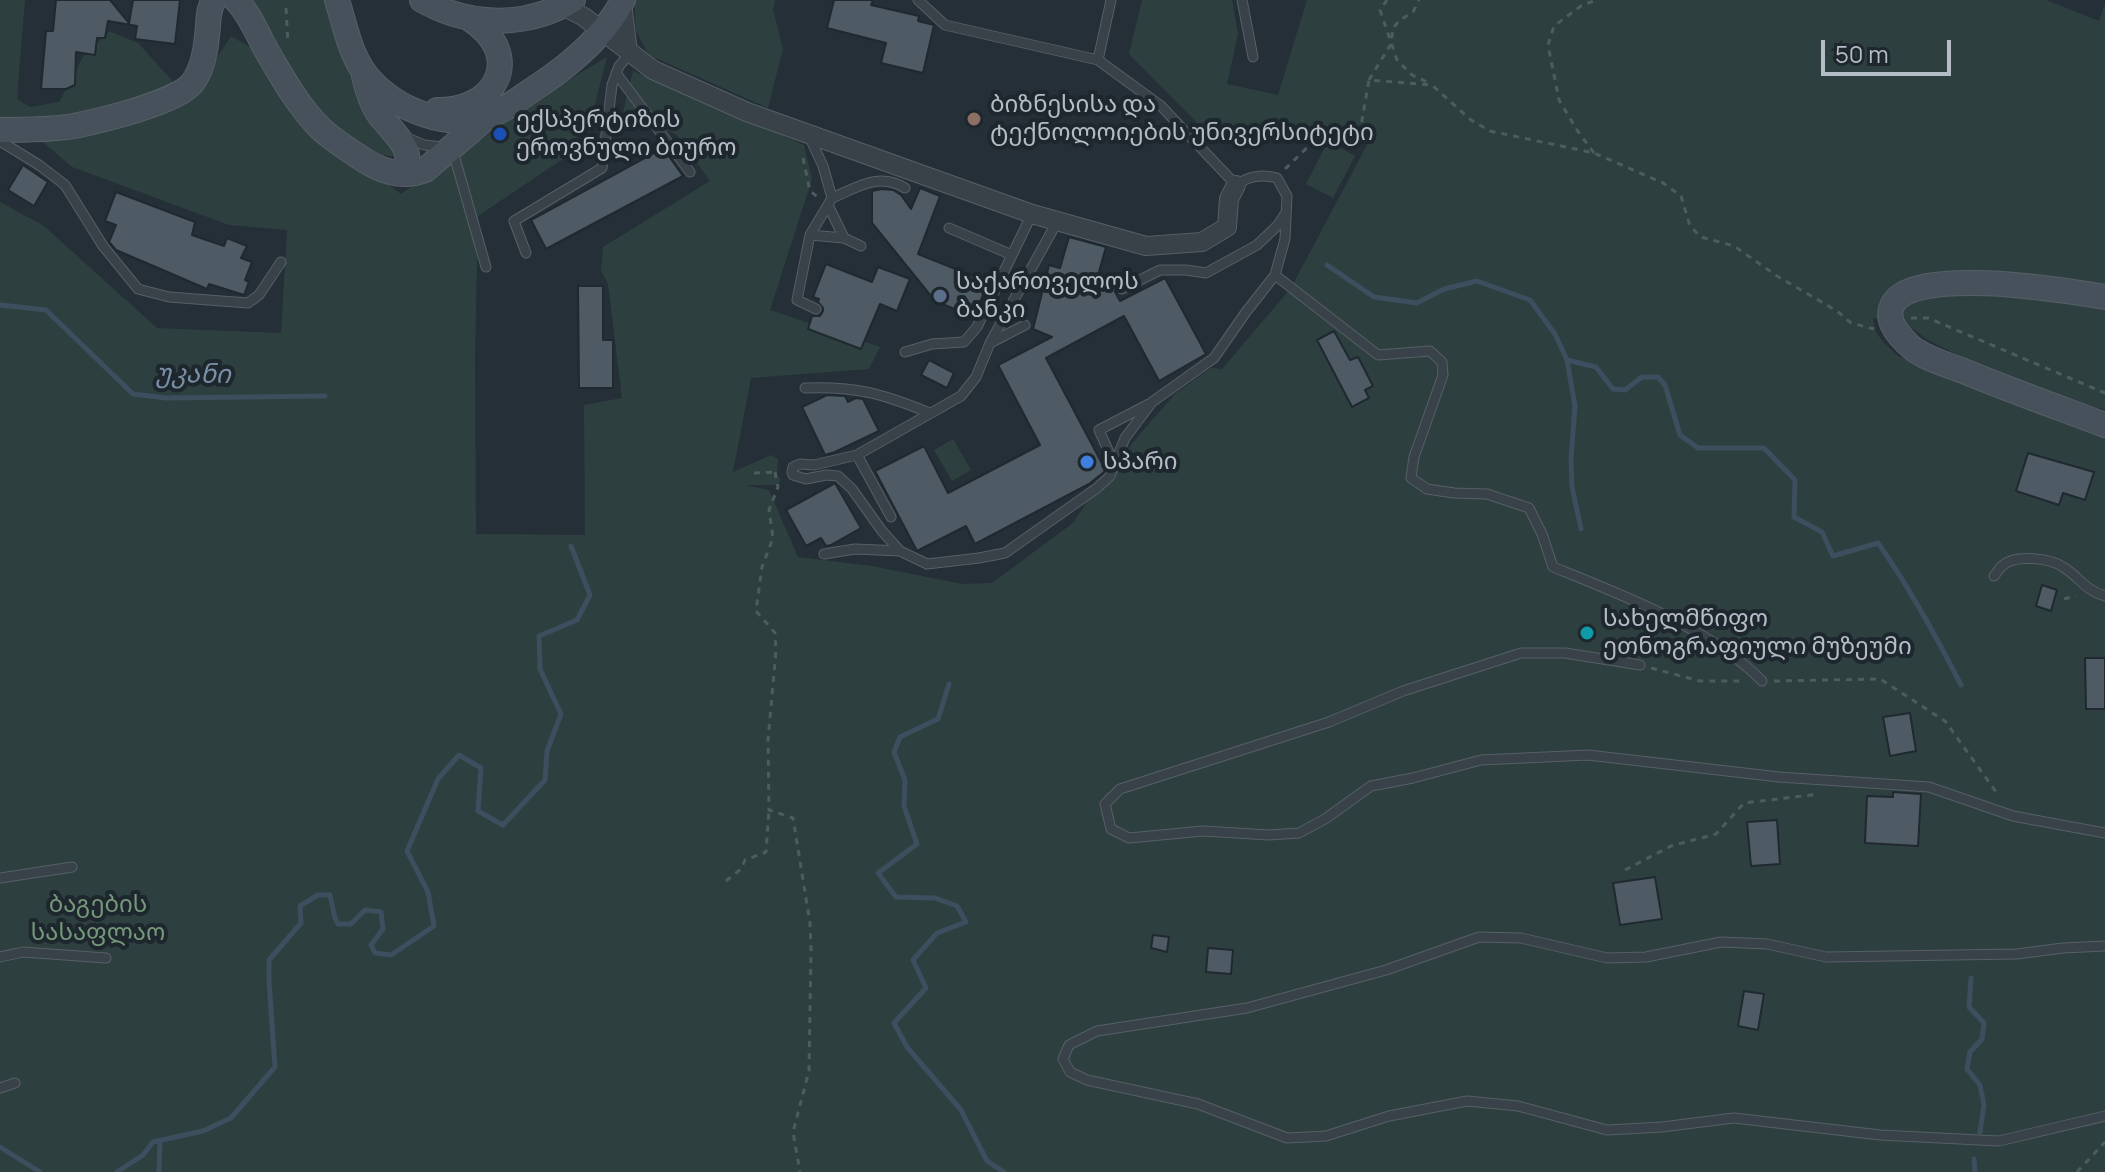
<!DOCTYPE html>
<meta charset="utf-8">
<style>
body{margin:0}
#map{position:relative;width:2105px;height:1172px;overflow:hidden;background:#252f38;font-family:Manrope,sans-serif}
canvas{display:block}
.scale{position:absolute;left:1821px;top:40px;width:130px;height:36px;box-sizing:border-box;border:4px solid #b4bcc5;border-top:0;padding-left:10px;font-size:24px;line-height:28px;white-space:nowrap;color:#b4bcc5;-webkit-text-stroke:6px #1e262e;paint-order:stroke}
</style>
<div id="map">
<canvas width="2105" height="1172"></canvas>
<div class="scale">50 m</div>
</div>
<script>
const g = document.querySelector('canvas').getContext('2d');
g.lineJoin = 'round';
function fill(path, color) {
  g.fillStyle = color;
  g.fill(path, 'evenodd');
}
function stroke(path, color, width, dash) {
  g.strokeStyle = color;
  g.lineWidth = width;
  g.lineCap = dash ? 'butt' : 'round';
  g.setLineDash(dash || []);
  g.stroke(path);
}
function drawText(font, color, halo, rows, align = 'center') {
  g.font = font + ' Manrope,"Noto Sans Georgian",sans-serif';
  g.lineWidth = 8;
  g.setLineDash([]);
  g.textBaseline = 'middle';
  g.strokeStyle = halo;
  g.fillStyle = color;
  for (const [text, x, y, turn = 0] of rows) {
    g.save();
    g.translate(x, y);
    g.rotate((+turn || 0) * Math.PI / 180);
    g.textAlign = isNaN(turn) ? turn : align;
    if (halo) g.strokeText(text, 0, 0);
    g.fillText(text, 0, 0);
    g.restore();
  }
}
const green = new Path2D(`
 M0,0H25L17,99L30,107L59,102L83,57L109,31L138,43L177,86L154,99L0,128Z
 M245,0H325L396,157L382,155L324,122Z
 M634,0H775L773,10L783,49L768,108L649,55L636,31Z
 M1142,0H1232L1238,34L1227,84L1278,95L1307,0H2046L2099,21L2105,3V410L2064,398L1975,364L1928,340L1913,329L1873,318L1875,330L1882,341L1898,356L1935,372L2105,436V1172H0V202L44,226L157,328L281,333L287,230L229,225L72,167L37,137L77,132L214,62L231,36L253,49L311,127L401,194L557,87L607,57L593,112L566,157L478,216L475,357L476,534L585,535L584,405L622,398L608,284L601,271L603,247L710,181L677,135L623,112L633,71L804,145L812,179L770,310L880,347L869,369L751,378L733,472L771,455L778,459L777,475L781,480L776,485H745L769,490L798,557L872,566L962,584L992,583L1073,523L1087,502L1113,480L1126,451L1145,428L1175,394L1211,368L1222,369L1291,288L1368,143L1310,138L1214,140L1129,54Z
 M1328,141L1355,156L1333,198L1306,184Z
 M953,439L971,470L952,481L934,450Z`);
const stream = new Path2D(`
 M1327,265L1374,297L1417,303L1444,289L1477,281L1530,300L1555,334L1567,360L1596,367L1613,389L1625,390L1642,377H1658L1665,385L1680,435L1698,448H1764L1795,480L1794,517L1822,532L1833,556L1878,543C1910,588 1936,636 1961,685
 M0,305L46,310L133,394L166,398L325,396
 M1567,360L1575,406L1571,459L1572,487L1581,529
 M949,684L938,719L900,737L894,752L905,780L904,806L917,844L878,873L896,897L935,898L957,906L966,922L937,933L913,960L926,988L894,1023L907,1047L961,1110L987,1161L1004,1172
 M1971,978L1969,1007L1984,1023L1982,1039L1970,1052L1967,1069L1980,1085L1984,1105L1980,1132
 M0,1147L40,1172
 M1974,1159L1975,1172
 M117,1172L143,1155L153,1142L203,1131L231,1118L275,1067L269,981V960L301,923L300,906L318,895H330L335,918L338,924H351L365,910L381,912L383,929L371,945L375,953L391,955L434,926L428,892L407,851L438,779L459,755L481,768L478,811L503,825L545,780L547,751L561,714L540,669L539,636L577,620L590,595L571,546
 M159,1172L160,1141`);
const building = new Path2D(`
 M56,0H110L129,23L133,0H180L175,44L135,39L137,26L108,21L105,38H97L95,55L76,52L75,85L66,89H41L46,31H53Z
 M834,0H873L871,5L919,16L918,21L934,25L923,73L881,63L886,43L827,28Z
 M663,148L683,176L546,249L531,220Z
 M23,165L48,182L34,206L8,190Z
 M920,188L940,196L918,254L988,282L974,317L935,301L872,223V191L882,189L893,190L901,195L911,209Z
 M116,192L195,222L192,235L224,246L227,238L247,246L241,258L252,262L245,280L249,282L244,295L209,284L207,289L116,250L109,242L116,225L105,221Z
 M1069,237L1106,247L1097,279L1116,285L1115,292L1120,301L1165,278L1206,354L1159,381L1124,316L1046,358L1105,469L1104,472L1089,484L975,544L966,526L917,551L875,471L924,446L948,493L1040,445L998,365L1052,337L1033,329L1049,265L1060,268Z
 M826,264L872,282L878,267L910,279L897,311L880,304L861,349L808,329L812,316H820L823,311V308L818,302L819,299L813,297Z
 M578,286H603V340H613V388H579Z
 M1334,331L1350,360L1358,357L1373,386L1365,390L1369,398L1352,407L1317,340Z
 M929,360L954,373L947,388L921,375Z
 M827,395L845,396L848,402L856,398L863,399L879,431L835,452L825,455L802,407Z
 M2028,453L2094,472L2085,500L2063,493L2059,505L2016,491Z
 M835,483L861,528L831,545L826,546L821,538L806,546L786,510Z
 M2042,585L2057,590L2051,611L2036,606Z
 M2085,658H2105V709H2086Z
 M1910,713L1916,751L1890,756L1883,717Z
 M1893,792L1921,794L1918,846L1865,843L1867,796L1893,797Z
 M1777,820L1780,864L1751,866L1747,822Z
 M1655,877L1662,919L1620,925L1613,883Z
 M1153,935L1169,937L1167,952L1151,948Z
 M1208,948L1233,950L1231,974L1206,972Z
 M1744,991L1764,994L1758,1030L1738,1026Z`);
const path = new Path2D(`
 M1387,0L1380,10L1397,60L1412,75L1429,83
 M286,8L288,44
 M1369,80L1391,44L1393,28L1400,20L1413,12L1419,0
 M1594,153L1577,130L1559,100L1548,45L1554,26L1581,6L1596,0
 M803,158L810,191L819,198
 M1285,169L1317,138L1351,135L1361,126L1369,80L1432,85L1471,120L1490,131L1594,153L1663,183L1681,196L1690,226L1701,237L1734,246L1777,276L1837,311L1851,323L1874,329
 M1911,318H1928L2105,393
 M775,472L778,487L769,510L773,538L762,567L756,611L775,633L776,651L768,740L769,810L793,818L810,923L811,949L809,1071L793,1132L800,1172
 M754,473L776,472
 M2064,599L2076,596
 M1651,668L1700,681H1742
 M1774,681L1880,679L1945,721L1999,796
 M1625,870L1671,846L1716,834L1744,803L1819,794
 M726,881L741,869L745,860L766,852L769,810
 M2077,1172L2105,1142`);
const lane = new Path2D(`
 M918,0L945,25L1098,60L1161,106L1236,185C1249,176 1261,174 1277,178L1287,196L1285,239L1275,275L1246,312L1214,358L1152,402L1125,438L1110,476L1097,488L1005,553L979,558L927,564L900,551L882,531L852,489L838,476L826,475L806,479L793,475L792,472L793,467L800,464L814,465L857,455L961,396L976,377L990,343L1057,222
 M1242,0L1253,57
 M1098,60L1111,0
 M616,73L690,172
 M809,136L823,166L832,198L810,235L797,300L816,309
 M405,137L424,145L452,148L486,267
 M0,141L39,165L65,185L103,246L138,289L169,297L248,303L259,295L281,262
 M832,198C858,187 879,172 905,188
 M828,205L844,238
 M949,228L1012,255
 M810,235L844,238L861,246
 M526,253L514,221L602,168L612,85L619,66L630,54
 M1275,275L1378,355L1430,351L1442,362L1443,375L1414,457L1411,478L1427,489L1454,493L1487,494L1529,508L1542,534L1553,567C1620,594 1712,629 1762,681
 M1122,289L1160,270H1186L1206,273L1257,245L1278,225L1285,214
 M992,342L1025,325
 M905,352L932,344L964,342L977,327L1032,214
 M805,388C857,386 883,394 930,413
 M857,455L891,517
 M1115,466L1099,430L1149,404
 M824,554L855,549L900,551
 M1994,576C1997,573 1999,568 2002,566C2014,554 2050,558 2063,567C2081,578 2083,589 2105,596
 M1640,665L1565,653H1521L1403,691L1329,722L1120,789L1105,804L1111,829L1129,838L1203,831L1269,835L1299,833L1325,819L1371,786L1413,778L1481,760L1588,755L1779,777L1929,787L2013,816L2105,833
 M0,878L72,867
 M2105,946L2063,948L2017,954L1826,957L1767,944L1721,942L1646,957L1607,958L1521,938L1479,937L1386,970L1247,1008L1097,1031L1069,1045L1063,1059L1070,1072L1087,1080L1198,1104L1287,1138L1326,1136L1389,1116L1467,1101L1518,1106L1607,1130L1662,1127L1734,1118L1880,1135L1999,1141L2105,1116
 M0,957L23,952L106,958
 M0,1088L15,1083`);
const street = new Path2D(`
 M622,3L628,52
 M563,6L584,17L653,70L747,112L1032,214L1146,246L1202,242L1227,227L1229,199L1236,185`);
const secondary = new Path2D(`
 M236,0C250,14 258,36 268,53C283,79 299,107 321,129C333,140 347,149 361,158C380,171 403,179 425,170L486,118
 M337,0C344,22 349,49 362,69C385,105 444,131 485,117C504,112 522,96 538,86C571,64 605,36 623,0
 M422,0C469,27 527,28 573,0
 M364,76C367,89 371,102 378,113C389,129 424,155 398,173
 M437,110C496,112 526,55 470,19
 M0,130C24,130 50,130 74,126C99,121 180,102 193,82C202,70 206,50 207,36C209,23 207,11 214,0
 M2105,297C2068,291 1910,264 1892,306C1885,322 1900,337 1911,347C1924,358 1945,364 1961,370C2009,390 2057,407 2105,425`);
const markers = [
 [974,119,8,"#8d6e63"],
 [500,134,8,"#1a4fb4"],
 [940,296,8,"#5c6f8a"],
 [1087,462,8,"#3f7fe0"],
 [1587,633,8,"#0f9aa8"]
];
const poiNames = [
 ["ბიზნესისა და",990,105],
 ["ტექნოლოიების უნივერსიტეტი",990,133],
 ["ექსპერტიზის",516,120],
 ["ეროვნული ბიურო",516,148],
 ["საქართველოს",956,282],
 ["ბანკი",956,310],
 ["სპარი",1103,462],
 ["სახელმწიფო",1603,619],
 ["ეთნოგრაფიული მუზეუმი",1603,647]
];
const parkNames = [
 ["ბაგების",98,905],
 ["სასაფლაო",98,933]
];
const waterNames = [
 ["უკანი",193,375,1]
];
fill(green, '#2d403f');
stroke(stream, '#3d4e5f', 5);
fill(building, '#4e5a64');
stroke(building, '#202830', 2);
stroke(lane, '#575f67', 11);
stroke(street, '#575f67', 20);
stroke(secondary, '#575f67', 26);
stroke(path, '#4c5d5e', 3, [6, 6]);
stroke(lane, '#394149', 9);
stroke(street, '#394149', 18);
stroke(secondary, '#47515c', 24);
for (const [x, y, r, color] of markers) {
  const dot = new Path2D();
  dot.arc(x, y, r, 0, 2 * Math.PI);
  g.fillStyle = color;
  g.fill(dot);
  stroke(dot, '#1e262e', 3);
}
drawText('24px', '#b4bcc5', '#1e262e', poiNames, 'left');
drawText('24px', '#75987a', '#1e262e', parkNames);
drawText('italic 26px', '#798fa4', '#1e262e', waterNames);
</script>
